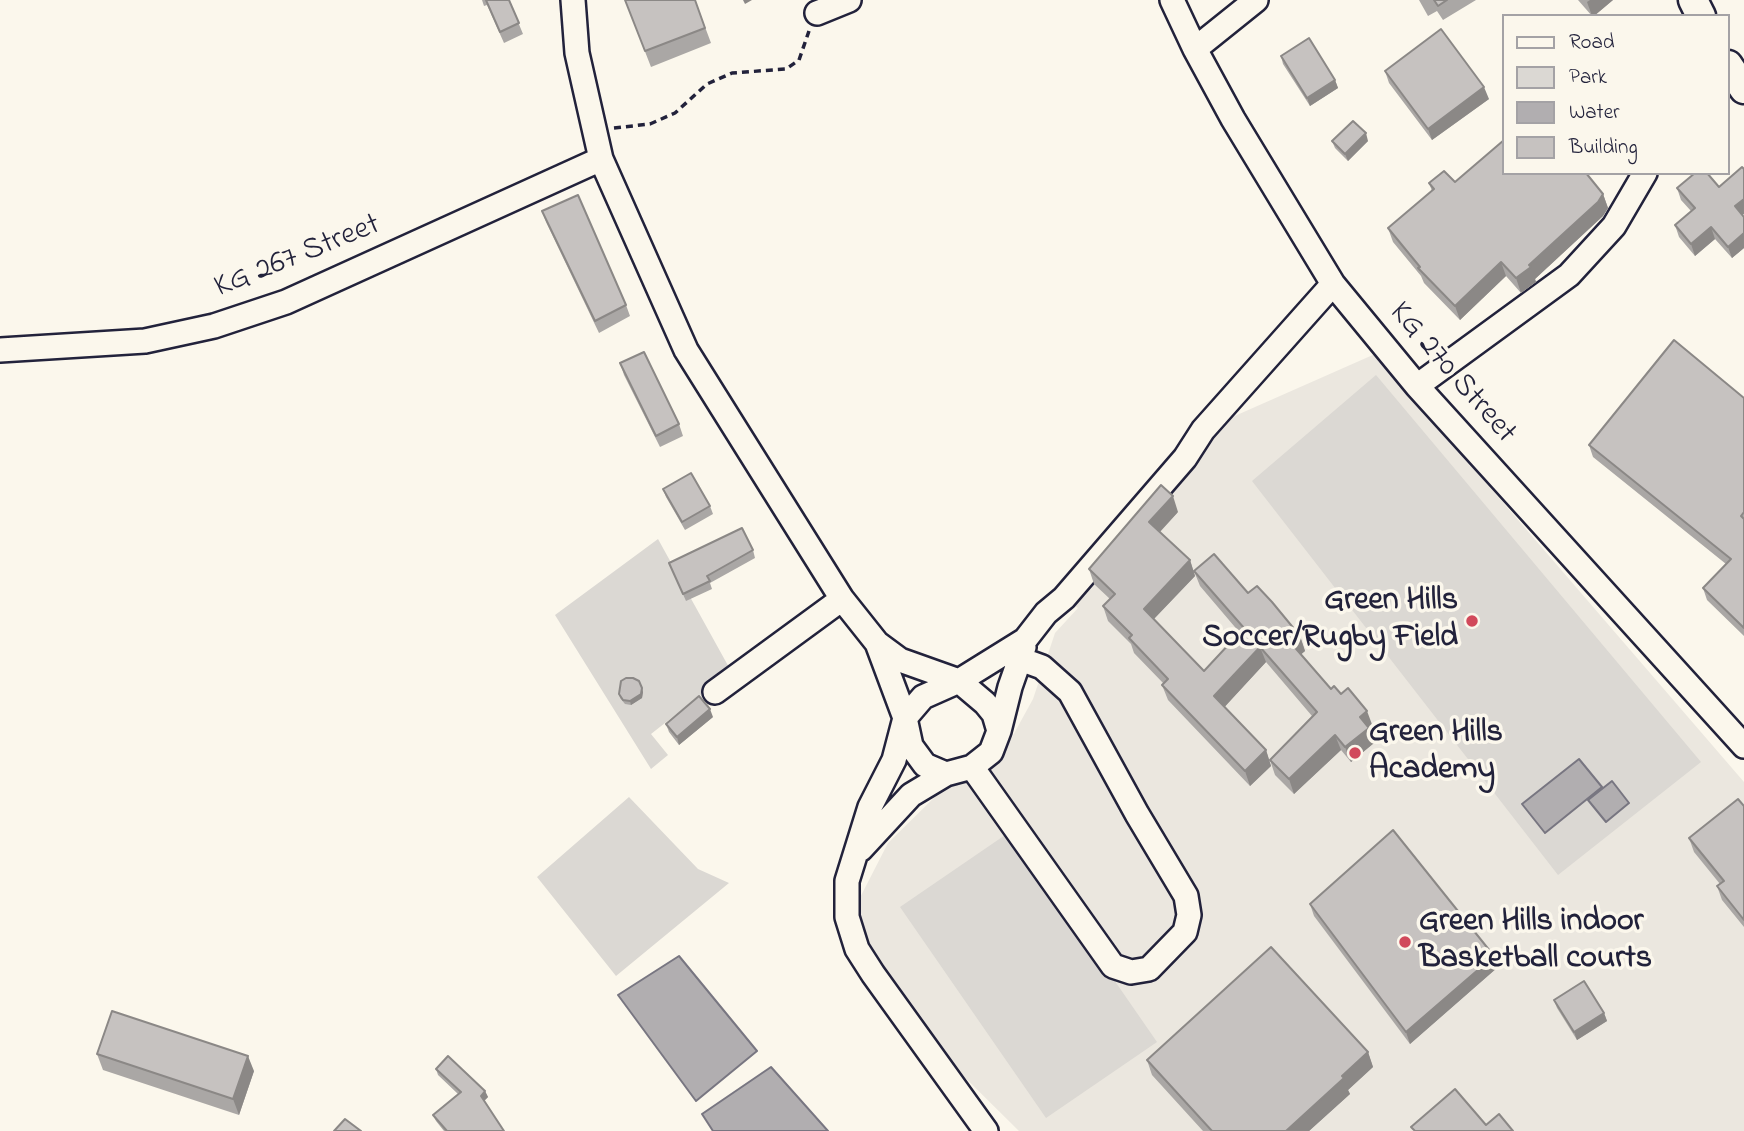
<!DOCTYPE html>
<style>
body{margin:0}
#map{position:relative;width:1744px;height:1131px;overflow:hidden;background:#fbf7ec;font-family:"Indie Flower",sans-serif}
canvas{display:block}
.legend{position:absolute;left:1502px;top:14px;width:228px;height:161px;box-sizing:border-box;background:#fbf7ec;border:2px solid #a4a2a5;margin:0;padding:9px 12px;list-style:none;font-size:21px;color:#22223b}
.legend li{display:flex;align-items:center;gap:14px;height:35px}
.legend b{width:35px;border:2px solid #a4a2a5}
</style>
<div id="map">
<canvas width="1744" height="1131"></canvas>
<ul class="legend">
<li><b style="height:9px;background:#fbf7ec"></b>Road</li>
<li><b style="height:19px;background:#dbd8d3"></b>Park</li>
<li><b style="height:19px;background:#b1aeb0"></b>Water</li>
<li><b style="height:19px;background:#c6c2c0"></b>Building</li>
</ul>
</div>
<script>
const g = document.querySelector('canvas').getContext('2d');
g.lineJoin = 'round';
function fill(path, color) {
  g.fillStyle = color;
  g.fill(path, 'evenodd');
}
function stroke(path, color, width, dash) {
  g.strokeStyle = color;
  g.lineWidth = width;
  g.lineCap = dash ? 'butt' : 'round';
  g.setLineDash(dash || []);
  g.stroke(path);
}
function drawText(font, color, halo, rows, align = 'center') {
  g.font = font + ' "Indie Flower",sans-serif';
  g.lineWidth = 7;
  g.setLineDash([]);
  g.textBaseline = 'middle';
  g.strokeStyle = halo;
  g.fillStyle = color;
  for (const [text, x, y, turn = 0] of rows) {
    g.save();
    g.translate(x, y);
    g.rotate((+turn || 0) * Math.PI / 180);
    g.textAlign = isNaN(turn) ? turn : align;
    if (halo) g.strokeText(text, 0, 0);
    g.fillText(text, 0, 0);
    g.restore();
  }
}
const built = new Path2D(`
 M1375,354L1744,782V1131H1019L930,1043L847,923L888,843L945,787L1011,739L1033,699L1055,633L1078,608L1064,598L1203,430Z`);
const green = new Path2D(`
 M1376,375L1701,762L1558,875L1252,481Z
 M658,539L731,671L651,734L668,755L651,769L555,615Z
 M629,797L698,869L729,883L616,976L537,877Z
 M1011,831L1157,1042L1046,1118L900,907Z`);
const water = new Path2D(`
 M1579,759L1602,787L1545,833L1522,804Z
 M1612,781L1629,803L1606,822L1588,800Z
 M679,956L757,1051L696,1101L618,995Z
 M771,1067L828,1131H713L702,1114Z`);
const path = new Path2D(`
 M614,128L650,124L675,113L707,84L732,73L786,69L799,60L809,31`);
const minor = new Path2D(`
 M573,0L577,53L601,159L686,350L842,599L877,643L905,718L894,760L870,807L847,881V917L857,949L873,974L986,1131
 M1172,0L1195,49L1233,119L1333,284L1417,386L1744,746
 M817,13L849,0
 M1195,49L1256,0
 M0,350L145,341L214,326L286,302L601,159
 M1417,386L1569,275L1614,226L1645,173
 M877,643L900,660L959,681L1025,640L1046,613L1064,598L1185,458L1203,430L1333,284
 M715,692L842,599
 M999,731L1010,687L1024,647
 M972,767L1113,966L1131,972L1149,969L1185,932L1189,915L1186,896L1137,814L1070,692L1042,667L1020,659
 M861,849L911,795L946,774L972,767L991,752L999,731L994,714L985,703L959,681L923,697L905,718L911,746L925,765L946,774`);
const major = new Path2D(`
 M1693,0L1701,16
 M1728,65L1744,89`);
const wall = new Path2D(`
 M482,0H509L523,34L504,43L487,5L484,6Z
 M625,0H695L711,43L651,67Z
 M1419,0H1476L1443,20L1437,11L1428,16Z
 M1578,0H1613L1594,16H1592Z
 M1281,56L1335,80L1338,88L1310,106L1283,64Z
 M1385,71L1489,99L1432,140L1389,83Z
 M1332,141H1368L1348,161L1335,148Z
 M1588,175L1603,194L1608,208L1603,216L1535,279L1536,282L1521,293L1506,276L1460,320L1424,283L1421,276L1393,242L1388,228L1432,191L1429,183Z
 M1719,187L1744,217V248L1732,258L1715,239L1695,256L1679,237L1675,225L1691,211L1681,200L1677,188Z
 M542,211L626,305L630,316L599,333L546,222Z
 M620,363L679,424L683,436L660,447L624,375Z
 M1744,398V636L1707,600L1703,588L1726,564L1593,457L1589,445Z
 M663,489L710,506L713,514L685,530L666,497Z
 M1178,512L1160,532L1190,560L1195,576L1154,619L1204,671L1240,633L1200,586L1194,571L1248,593L1300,636L1305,651L1301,654L1331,689L1341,694L1373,727L1369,729L1374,743L1351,762L1341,750L1294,794L1275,775L1270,760L1312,716L1266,662L1224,707L1266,750L1271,766L1250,786L1168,700L1162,685L1164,684L1134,653L1131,644L1108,621L1103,606L1110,599L1094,584L1089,569Z
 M753,550L755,558L710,583L712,589L686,601L669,563Z
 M643,692L642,698L631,705L625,704L620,698L619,694Z
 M713,717L679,745L669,732L666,724Z
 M1744,806V927L1722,900L1717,886L1720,884L1694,852L1689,838Z
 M1310,904L1494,956L1498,967L1410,1044L1314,916Z
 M1554,1000L1604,1013L1607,1021L1577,1040L1557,1008Z
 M1368,1052L1373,1067L1348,1090L1350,1094L1309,1131H1203L1152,1075L1147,1060Z
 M97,1054L254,1071L239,1115L103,1070Z
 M436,1069L485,1091L488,1097L484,1101L504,1131H444L436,1121L433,1115L458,1094L438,1075Z`);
const shadedWall = new Path2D(`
 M743,0H752L745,4Z
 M1590,0H1613L1594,16H1592L1587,2Z
 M1335,80L1338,88L1310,106L1307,98Z
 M1484,87L1489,99L1432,140L1428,129Z
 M1366,133L1368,141L1348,161L1345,154Z
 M1603,194L1608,208L1603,216L1535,279L1536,282L1521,293L1516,278Z
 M1744,199V214L1739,218L1735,206Z
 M1711,227L1715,239L1695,256L1691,244Z
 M1744,233V248L1732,258L1728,247Z
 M1501,262L1506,276L1460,320L1455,306Z
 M1173,496L1178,512L1155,537L1149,522Z
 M1190,560L1195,576L1149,624L1144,609Z
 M1300,636L1305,651L1297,658L1291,643Z
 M1260,647L1266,662L1220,712L1214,696Z
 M642,688L643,692L642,698L631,705L630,701Z
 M710,709L713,717L679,745L677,737Z
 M1367,711L1373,727L1369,729L1374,743L1351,762L1345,747L1360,717Z
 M1335,735L1341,750L1294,794L1289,779Z
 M1266,750L1271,766L1250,786L1245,771Z
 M1494,956L1498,967L1410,1044L1406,1032Z
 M1604,1013L1607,1021L1577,1040L1574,1032Z
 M1368,1052L1373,1067L1348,1090L1350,1094L1309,1131H1286L1342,1076Z
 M248,1056L254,1071L239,1115L233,1099Z
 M485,1091L488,1097L483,1102L481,1096Z`);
const building = new Path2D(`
 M486,0H509L519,23L500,32Z
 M625,0H695L705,28L645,51Z
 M1434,0H1447L1438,6Z
 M1441,29L1484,87L1428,129L1385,71Z
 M1309,38L1335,80L1307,98L1281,56Z
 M1353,121L1366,133L1345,154L1332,141Z
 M1504,140V173H1586L1603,194L1598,202L1529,265L1531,267L1516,278L1501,262L1455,306L1418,268L1420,267L1388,228L1434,189L1429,183L1444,171L1455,182Z
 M1742,167L1744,169V199L1735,206L1744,217V233L1728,247L1711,227L1691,244L1675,225L1695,208L1677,188L1695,173H1707L1719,187Z
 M578,195L626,305L595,321L542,211Z
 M1674,340L1744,398V512L1741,516L1744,519V628L1703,588L1731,559L1589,445Z
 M644,352L679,424L656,436L620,363Z
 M691,473L710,506L682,522L663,489Z
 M1161,485L1173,496L1149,522L1190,560L1144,609L1204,671L1244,628L1194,571L1214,554L1248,593L1257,586L1272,602L1300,636L1291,643L1331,689L1334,686L1341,694L1348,688L1367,711L1360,717L1369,728L1345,747L1335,735L1289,779L1270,760L1317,712L1260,647L1214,696L1266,750L1245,771L1162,685L1168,679L1129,638L1132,635L1103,606L1115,594L1089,569Z
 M742,528L753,550L707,576L710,581L683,594L669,563Z
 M626,678H633L639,681L642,688L641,694L630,701L623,700L619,694L621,681Z
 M699,696L710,709L677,737L666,724Z
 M1738,799L1744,806V920L1717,886L1724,881L1689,838Z
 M1393,830L1494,956L1406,1032L1310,904Z
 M1271,947L1368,1052L1342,1076L1344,1078L1286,1131H1212L1147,1060Z
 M1584,981L1604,1013L1574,1032L1554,1000Z
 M112,1011L248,1056L233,1099L97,1054Z
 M448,1056L485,1091L481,1096L504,1131H447L433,1115L461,1092L436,1069Z
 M1455,1089L1486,1125L1499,1114L1513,1131H1415L1411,1127Z
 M345,1119L361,1131H334Z`);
const markers = [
 [1472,621,7,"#d1495b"],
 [1355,753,7,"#d1495b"],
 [1405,942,7,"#d1495b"]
];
const streetNames = [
 ["KG 267 Street",298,258,-22],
 ["KG 270 Street",1451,374,49]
];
const poiNames = [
 ["Green Hills",1458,603,"right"],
 ["Soccer/Rugby Field",1458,640,"right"],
 ["Green Hills",1369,735],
 ["Academy",1369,772],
 ["Green Hills indoor",1419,924],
 ["Basketball courts",1419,961]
];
fill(built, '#ebe7df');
fill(green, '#dbd8d3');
fill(water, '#b1aeb0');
stroke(water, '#787681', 2);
stroke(minor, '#22223b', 28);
stroke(major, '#22223b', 33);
stroke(path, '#22223b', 3.5, [7, 5]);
stroke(minor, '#fbf7ec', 23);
stroke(major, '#fbf7ec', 28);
fill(wall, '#aaa7a5');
fill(shadedWall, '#8b8886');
fill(building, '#c6c2c0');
stroke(building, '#8b8886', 2);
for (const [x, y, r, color] of markers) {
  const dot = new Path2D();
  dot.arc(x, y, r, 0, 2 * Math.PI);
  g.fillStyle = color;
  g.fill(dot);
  stroke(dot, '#fbf7ec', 2.5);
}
drawText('32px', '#22223b', '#fbf7ec', streetNames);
drawText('bold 32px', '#22223b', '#fbf7ec', poiNames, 'left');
</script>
